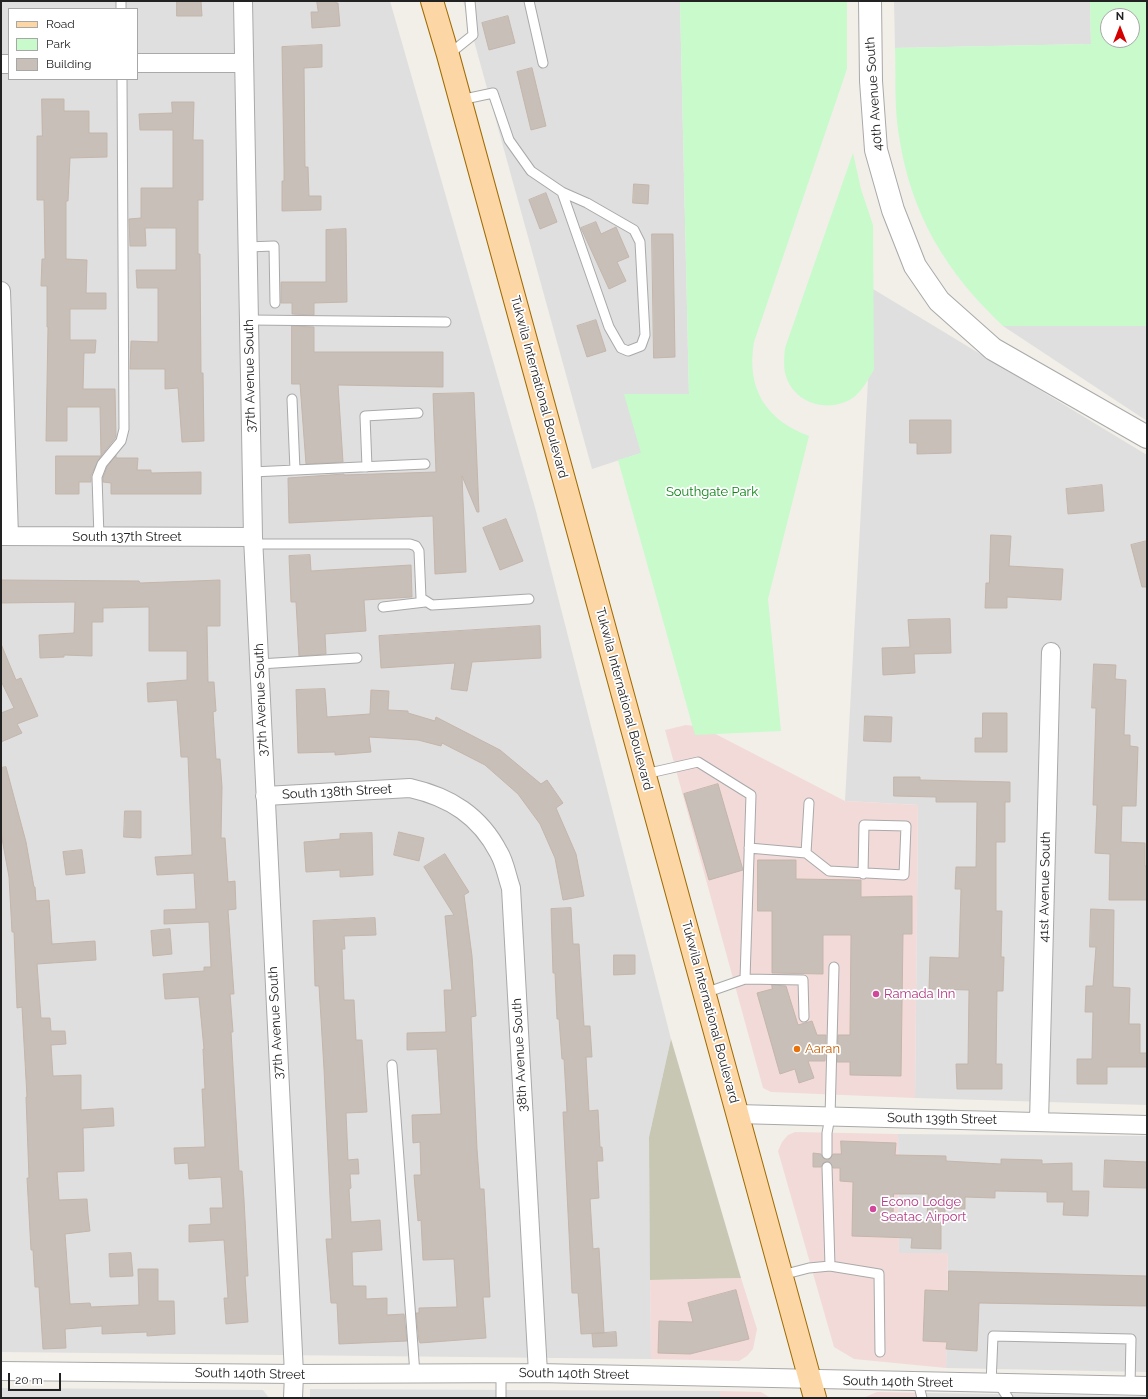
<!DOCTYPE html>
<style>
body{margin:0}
#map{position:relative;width:1148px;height:1399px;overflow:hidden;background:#f2efe9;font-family:Raleway,sans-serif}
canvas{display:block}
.frame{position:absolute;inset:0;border:2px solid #222;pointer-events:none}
.legend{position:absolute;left:8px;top:8px;width:130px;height:72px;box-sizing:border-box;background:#fff;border:1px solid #a7a7a7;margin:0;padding:5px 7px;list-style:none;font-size:12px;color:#222}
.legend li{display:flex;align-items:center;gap:8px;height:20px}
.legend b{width:20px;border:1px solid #a7a7a7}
.north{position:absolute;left:1100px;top:8px;width:40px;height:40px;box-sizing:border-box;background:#fff;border:1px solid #a7a7a7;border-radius:50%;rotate:0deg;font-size:11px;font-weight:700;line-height:16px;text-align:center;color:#222}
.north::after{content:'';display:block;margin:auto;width:14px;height:18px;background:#d40000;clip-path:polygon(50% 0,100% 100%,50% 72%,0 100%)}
.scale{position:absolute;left:8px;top:1373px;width:53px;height:18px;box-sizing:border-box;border:2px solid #222;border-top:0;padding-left:5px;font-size:12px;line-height:14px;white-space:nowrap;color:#222;-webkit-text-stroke:3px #fff;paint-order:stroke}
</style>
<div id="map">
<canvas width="1148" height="1399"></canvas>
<div class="frame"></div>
<ul class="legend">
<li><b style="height:5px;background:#fcd6a4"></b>Road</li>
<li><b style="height:11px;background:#c8facc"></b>Park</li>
<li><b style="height:11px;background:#c7bfb8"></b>Building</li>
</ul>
<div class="north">N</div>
<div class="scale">20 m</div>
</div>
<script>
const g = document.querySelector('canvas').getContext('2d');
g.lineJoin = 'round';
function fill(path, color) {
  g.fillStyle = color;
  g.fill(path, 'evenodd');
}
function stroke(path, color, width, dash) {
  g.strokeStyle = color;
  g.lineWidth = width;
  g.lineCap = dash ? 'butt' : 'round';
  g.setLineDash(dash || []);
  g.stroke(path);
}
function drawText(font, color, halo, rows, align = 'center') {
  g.font = font + ' Raleway,sans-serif';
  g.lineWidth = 3.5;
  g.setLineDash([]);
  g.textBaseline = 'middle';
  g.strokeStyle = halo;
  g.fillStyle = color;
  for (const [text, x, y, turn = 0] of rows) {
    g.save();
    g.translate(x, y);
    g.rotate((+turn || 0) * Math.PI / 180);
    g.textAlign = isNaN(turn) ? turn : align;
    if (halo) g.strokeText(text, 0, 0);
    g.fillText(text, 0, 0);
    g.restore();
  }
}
const residential = new Path2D(`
 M1,1H390L536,511L671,1039L649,1137L651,1359L1,1352ZM9,9H137V79H9Z
 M463,1H680L689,395L641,453L592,469Z
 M894,1H1090L1091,44L895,48Z
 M873,289L1147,455V1105L915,1098L918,805L845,801Z
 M1003,326H1147V421Z
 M898,1134L1147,1136V1372L946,1368L948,1254L899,1253Z
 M1,1388L263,1390L269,1398H1Z
 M310,1389L720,1391V1398H310Z
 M926,1393L1147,1396V1398H927Z`);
const commercial = new Path2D(`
 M686,725L702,727L845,801L918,805L915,1098L771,1092L763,1088L665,730Z
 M795,1132L898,1134L899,1253H948L946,1368L854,1359L834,1347L778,1151L782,1142L788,1135Z
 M741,1278L757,1329L753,1349L747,1356L739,1361L651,1359L650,1280Z
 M720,1391L761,1392L771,1398H720Z
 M877,1392L926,1393L927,1398H863Z`);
const construction = new Path2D(`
 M671,1039L741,1278L650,1280L649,1137Z`);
const park = new Path2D(`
 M680,1H847V69L754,342C746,389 766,420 809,436L768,599L781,731L695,735L618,460L641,453L624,394H689Z
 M1090,1H1147V326H1003C946,272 911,215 899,136C894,107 896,77 895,48L1091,44ZM1108,16H1132V40H1108Z
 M853,153L861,189L873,225L874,370C868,379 863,390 854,397C832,413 798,406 787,379C783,369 784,359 785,348Z`);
const building = new Path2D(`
 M177,1H201L202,16H177Z
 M317,1H336V3H338L340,26L312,28L311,12H318Z
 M508,16L515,43L489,50L482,23Z
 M322,45V67L304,68L305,167H308L309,196H321V210L282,211V181H284V167L282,47Z
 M532,68L546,126L531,130L517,72Z
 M42,99H64V111H89V133H107V157L70,158L68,201H66V259L87,260L86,293H106V309H70V340H96L95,353H84L83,389H115L116,437L101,456L100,407H67V441H46L48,327H47V286H41L42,259H45L44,200H37V136H42Z
 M172,102H194L193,140H203V200H198V254H200L201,373H203L204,441L182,442L178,388L165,389V369H130L131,341L158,342V288H137L136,270H176V228H145L146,246H130L129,219L141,218V188H173V130H140L139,114L172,113Z
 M634,184L649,185L648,204L633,203Z
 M546,193L557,222L540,229L529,200Z
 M596,222L601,234L616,227L629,257L617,262L626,281L609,289L581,228Z
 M346,229L347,302L314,303V315L292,314V303H281V282H326V230Z
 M652,234H673L675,357L654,358Z
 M596,320L606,351L587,357L577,326Z
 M292,326L314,327V352H443V387L338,385L343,462L306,464L300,384H292Z
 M474,393L479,512H477L462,476L466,572L435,574L433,516L289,523L288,478L344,474V475L436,472L433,394Z
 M910,420H951V453L917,454V443H910Z
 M56,456H101L91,475V482H79V494H56Z
 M116,456V458H138L137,470H151V473L201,472V494H111V483L103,482V478L107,467Z
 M1102,485L1104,511L1068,514L1066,489Z
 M506,519L523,561L500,570L483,528Z
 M991,535L1011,536L1009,566L1063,569L1061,600L1007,597V608H985L986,583H989Z
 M1147,541V587H1142L1131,545Z
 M310,555L311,571L411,565L412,597L364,600L366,631L325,634L326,654L299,656L296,602H291L289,556Z
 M1,580L139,581L140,583L220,580V626H207L208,682H214L216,711L213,712L216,759H220L222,787L221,838H225L228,882L235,881L236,909L228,910L234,994H230L233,1032H231L239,1171H242L244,1200L248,1276H245L248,1322L226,1324L224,1298H228L224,1240L189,1242V1225L211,1224L210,1208H223L221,1177L189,1179L188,1163L175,1164L174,1148L205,1147L202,1089H205L203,1049H204L199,997L165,999L163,974L204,971V967H211L209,922L164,924V910L196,909L194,873L157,875L155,857L192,855L188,757H181L177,700L148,702L147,683L187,680V651H149V607L103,608V622H92V656L64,655V657L40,658L39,635L74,633L75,602L1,603Z
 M950,619L951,653L914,654L915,673L883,675L882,648L910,647L908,620Z
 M540,626L541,658L472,662L467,691L451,689L455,663L381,668L379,636Z
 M1,644L16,680L21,678L38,716L17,724L22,733L1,742V713L14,708L1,681Z
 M1094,664L1116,665L1115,679L1126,680L1124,735H1130V746L1138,747L1136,806H1122L1121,842L1145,843V866H1147V900H1109L1110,854L1095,853L1097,805H1093L1096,708H1092Z
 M325,689L327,717L370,714L371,690L389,691L388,710L408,711V713L435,721L436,717L500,750L541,784L547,780L563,803L556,808L576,854L584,896L563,900L555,858L540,824L518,794L485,765L442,743L441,746L418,740L369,737L371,752L335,755V752L298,753L296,690Z
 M983,713H1007V752H975V738H982Z
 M865,716L892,717L891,742L864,741Z
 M6,767L26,842L34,887H35L36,901L49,900L52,944L95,941L96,960L37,964L41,1018H50L51,1031H65L66,1044L51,1045L53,1076L81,1075V1110L113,1108L114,1126L83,1128L84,1171L57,1172L59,1200L87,1199L88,1214L90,1231L65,1234L70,1304L90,1303L91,1307L139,1305L138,1269H158V1301H174L175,1334L147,1336V1332L102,1334V1326L65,1329L66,1348L43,1349L39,1287H35L33,1250H31L27,1178H29L26,1097H27L22,1007L17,1008L14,932H12L9,877L1,833V768Z
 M894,777H920V780L1010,782V802H1005V842H996V911H1002L1001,957H1004L1003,991H997L996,1064H1002V1089H957L956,1064H968L969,990L929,989L930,957L959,958L961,889H955L956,867H976L977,802H936V797L894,796Z
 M718,784L743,870L709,880L684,794Z
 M125,811H141V838L124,837Z
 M399,832L424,838L419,861L394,855Z
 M372,833L373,875L340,877V870L306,872L304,842L340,839V834Z
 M82,850L85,873L66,875L63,852Z
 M445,854L469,892L464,895L472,956L476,1016L471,1017L477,1149L480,1189H484L490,1297H483L486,1338L420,1343L419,1341L416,1313H419V1308L457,1307L454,1259L423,1260L421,1220L418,1221L415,1188L414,1175H421L420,1142L413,1143L412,1115L441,1114L437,1049L407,1050V1033L446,1032L444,990H452L445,916L454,915L424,867Z
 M758,860H796V879L861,880V897L912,896V934H903L901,1076L850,1075V1062H837L838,1035H850L851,935H823V974L772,973V911H758Z
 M571,908L573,944H579L584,1026H590L592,1057H586L589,1111L598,1110L600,1147H602L603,1161H597L599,1198L590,1199L593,1249L599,1248L604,1333L581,1334L578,1293H572L563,1112H567L564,1059H562L559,1019H557L555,973H553L551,909Z
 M1091,909L1114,910L1113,987L1130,988L1129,1024H1140V1053H1147V1067H1107V1084H1077V1059H1092L1093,1012H1085L1086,986H1093L1096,947H1090Z
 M375,918L376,935L344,936L345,949H342L344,1000H354L356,1040H362L367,1112L346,1113L348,1160L358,1159L359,1174H350L351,1188L349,1189L351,1222L380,1220L382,1250L352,1252L353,1286H366V1299L387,1298V1315L404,1314L407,1341L339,1344L337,1303H331L326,1239H332L324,1069L319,986H315L313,921Z
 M170,929L172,954L153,956L151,931Z
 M614,955H635V974L614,975Z
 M772,985L786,986L798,1025L812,1021L817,1035H826L825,1061H808L814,1078L799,1083L795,1069L780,1074L757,993L772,989Z
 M841,1141L896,1143L895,1155L946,1156V1161L1001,1164V1159L1042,1160V1164L1072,1163V1191H1089L1088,1216L1063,1215L1064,1202H1047V1192L995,1191V1198L965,1197V1209L945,1208V1222H941V1249L911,1248L912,1238L852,1236L853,1182L840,1181V1168H833L829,1162H824L821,1167H813V1153L821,1154L822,1157L827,1160L830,1159L833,1154H841ZM894,1194H928L927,1222L893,1221Z
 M1105,1160L1147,1162V1188L1104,1187Z
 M131,1253L133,1276L110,1277L109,1254Z
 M949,1271L1147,1276V1306L979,1303L977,1351L946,1349L947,1342L923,1341L925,1290L948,1291Z
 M736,1290L749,1339L690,1354L658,1353L659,1321L693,1322L688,1303Z
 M616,1332L617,1346L593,1347L592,1334Z`);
const service = new Path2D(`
 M121,1V9
 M529,1L543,63
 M448,55L473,35L470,1
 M460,100L493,93L509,140L531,171L562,192L609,327L621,348L628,351L641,346L645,335L640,242L634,230L587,203L562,192
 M247,247L274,246L275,303
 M249,320L446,322
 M292,399L295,470
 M367,467L365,416L418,413
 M252,472L425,464
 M99,537L97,477L102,464L121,441L124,429L122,79
 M254,544H410L416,546L419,551L421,598L432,605L529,599
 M383,607L425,602
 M259,664L357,658
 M645,774L698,762L751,795L745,979L705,993
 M749,848L806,853L829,871L904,875L906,826L864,825L863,874
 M806,853L809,803
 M745,979L803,980L804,1017
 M392,1065L415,1374
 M827,1154V1133L830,1117L834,967
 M830,1266L879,1274L880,1352
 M782,1275L809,1268L830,1266L827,1167
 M918,1382L922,1398
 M991,1384L993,1336L1131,1339L1130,1386
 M999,1384L1008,1398
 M501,1398V1373`);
const minor = new Path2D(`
 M243,1L253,537L294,1374L293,1398
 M137,63H243
 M1,64H9
 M1,291L9,536
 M1,536L253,537
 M265,796L410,788C450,797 480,816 499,853C505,863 507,877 511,888L538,1373
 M737,1114L1147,1125
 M1039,1122L1051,652
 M1,1371L294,1374L538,1373L1147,1386`);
const tertiary = new Path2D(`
 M870,1L871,81L876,150L893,210L915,266L939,301L993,349L1147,437`);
const primary = new Path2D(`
 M432,1L448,55L815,1398`);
const markers = [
 [876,994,4,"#d1479c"],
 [797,1049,4,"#e8710a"],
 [873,1209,4,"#d1479c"]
];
const streetNames = [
 ["40th Avenue South",874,94,-94],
 ["37th Avenue South",250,376,-91],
 ["Tukwila International Boulevard",539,387,75],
 ["South 137th Street",127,537],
 ["Tukwila International Boulevard",624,699,75],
 ["37th Avenue South",261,700,-92],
 ["South 138th Street",337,792,-3],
 ["41st Avenue South",1045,887,-89],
 ["Tukwila International Boulevard",710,1012,75],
 ["37th Avenue South",276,1023,-93],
 ["38th Avenue South",520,1055,-93],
 ["South 139th Street",942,1119,1],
 ["South 140th Street",250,1374,1],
 ["South 140th Street",574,1374,1],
 ["South 140th Street",898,1382,1]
];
const parkNames = [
 ["Southgate Park",712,492]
];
const hotelNames = [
 ["Ramada Inn",884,994],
 ["Econo Lodge",881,1202],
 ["Seatac Airport",881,1217]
];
const foodNames = [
 ["Aaran",805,1049]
];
fill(residential, '#e0dfdf');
fill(commercial, '#f2dad9');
fill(construction, '#c7c7b4');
fill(park, '#c8facc');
fill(building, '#c7bfb8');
stroke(building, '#c4b6ab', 1);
stroke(service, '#a9a9a9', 11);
stroke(minor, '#a9a9a9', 20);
stroke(tertiary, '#a9a9a9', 24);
stroke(primary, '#a06b00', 24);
stroke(service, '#fff', 9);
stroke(minor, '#fff', 18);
stroke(tertiary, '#fff', 22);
stroke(primary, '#fcd6a4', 22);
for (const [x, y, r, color] of markers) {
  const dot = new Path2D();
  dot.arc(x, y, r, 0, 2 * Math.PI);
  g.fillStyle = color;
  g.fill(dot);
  stroke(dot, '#fff', 1.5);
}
drawText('13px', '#222', '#fff', streetNames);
drawText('13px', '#0c8416', '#fff', parkNames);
drawText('13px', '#b23c85', '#fff', hotelNames, 'left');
drawText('13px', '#c56008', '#fff', foodNames, 'left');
</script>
